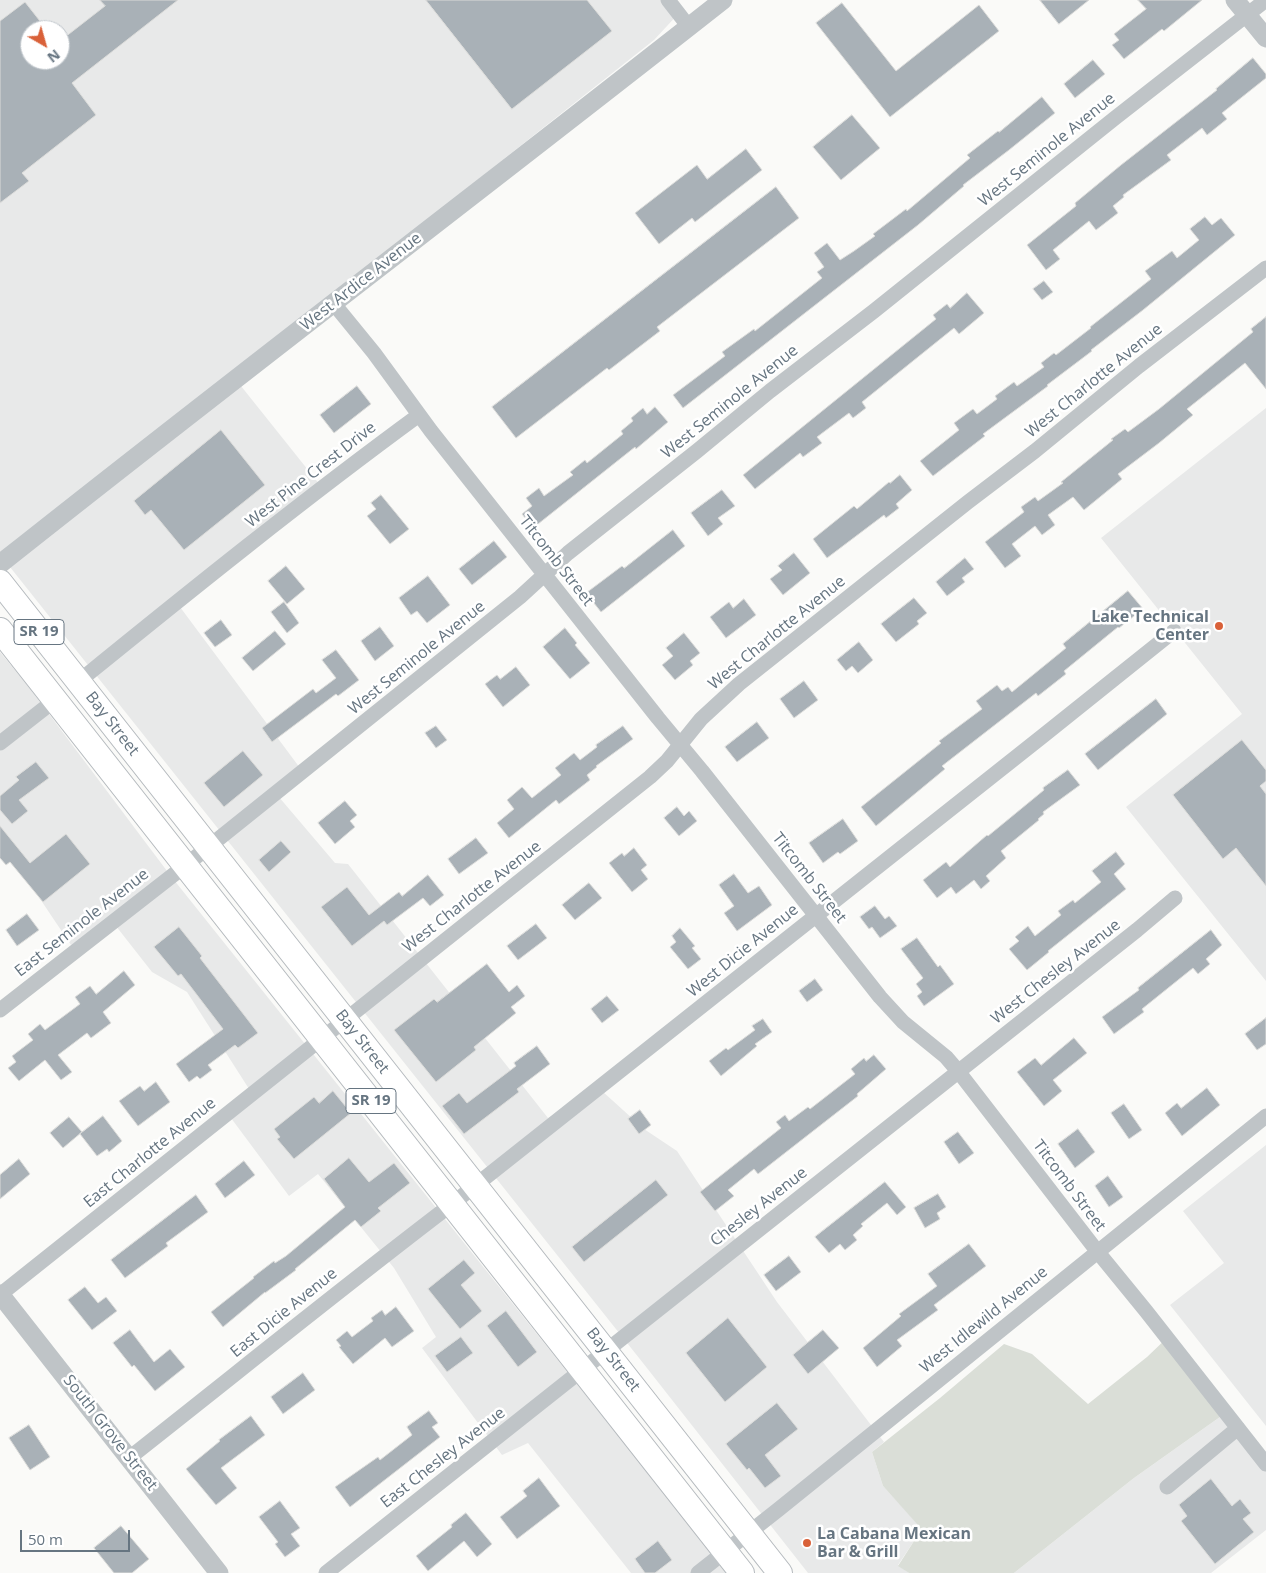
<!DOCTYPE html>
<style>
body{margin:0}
#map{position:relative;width:1266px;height:1573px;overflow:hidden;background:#fafaf8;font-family:"Open Sans",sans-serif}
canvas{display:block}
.north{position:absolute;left:20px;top:20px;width:50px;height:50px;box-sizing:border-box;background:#fff;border:1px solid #c2c8cd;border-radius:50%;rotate:142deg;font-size:14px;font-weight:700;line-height:20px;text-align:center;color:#667581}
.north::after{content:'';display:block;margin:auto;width:18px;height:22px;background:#d96139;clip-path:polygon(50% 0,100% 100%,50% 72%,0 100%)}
.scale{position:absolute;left:20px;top:1530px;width:110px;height:22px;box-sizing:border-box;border:2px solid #667581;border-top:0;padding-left:6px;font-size:15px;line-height:18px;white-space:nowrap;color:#667581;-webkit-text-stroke:4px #fff;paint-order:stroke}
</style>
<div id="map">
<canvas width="1266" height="1573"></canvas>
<div class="north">N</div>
<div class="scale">50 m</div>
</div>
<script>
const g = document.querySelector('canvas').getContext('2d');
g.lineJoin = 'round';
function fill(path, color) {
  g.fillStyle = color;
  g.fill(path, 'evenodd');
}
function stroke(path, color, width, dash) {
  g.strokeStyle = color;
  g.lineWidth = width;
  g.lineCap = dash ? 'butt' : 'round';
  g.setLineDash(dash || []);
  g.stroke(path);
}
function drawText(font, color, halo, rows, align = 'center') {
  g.font = font + ' "Open Sans",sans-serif';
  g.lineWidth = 5;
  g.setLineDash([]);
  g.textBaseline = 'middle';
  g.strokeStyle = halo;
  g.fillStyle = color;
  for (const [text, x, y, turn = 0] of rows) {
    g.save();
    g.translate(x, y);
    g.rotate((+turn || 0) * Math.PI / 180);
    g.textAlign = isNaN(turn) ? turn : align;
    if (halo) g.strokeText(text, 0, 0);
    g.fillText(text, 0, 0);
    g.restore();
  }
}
const built = new Path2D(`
 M0,0H670L680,12L654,40L437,212L0,553ZM30,30H60V60H30Z
 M241,386L324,490L180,607L300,768L273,790L335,863L348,864L548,1118L602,1091L644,1129L677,1151L777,1302L884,1442L872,1452L883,1486L917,1523L914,1541L898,1565L909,1573H808L643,1363L10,567Z
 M1266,408V981L1126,807L1242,714L1101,538Z
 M0,652L28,686L170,875L728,1573H631L528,1443L502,1455L422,1348L436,1337L394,1268L318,1174L289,1196L228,1114L251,1092L187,992L152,972L112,921L71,945L24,875L0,843Z
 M1266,1145V1426L1170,1305L1224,1263L1183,1211Z
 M1227,1412L1266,1464V1530L1211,1573H1014L1134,1478Z`);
const green = new Path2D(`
 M1170,1335L1227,1412L1134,1478L1014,1573H909L898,1566L914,1541L917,1524L883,1486L872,1452L940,1398L1004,1344L1032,1354L1088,1404L1147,1357Z`);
const building = new Path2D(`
 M100,0H178L72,83L96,115L22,173L29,181L0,203V21L25,2L47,30H30V60H60V41L105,6Z
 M426,0H587L612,31L512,109Z
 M1040,0H1089L1059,24Z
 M1138,0H1202L1164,31L1162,29L1124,59L1112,45L1119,40L1114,34L1146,9Z
 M842,3L896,71L979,5L999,31L890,117L816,23Z
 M1253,58L1266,74V78L1222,113L1227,119L1207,135L1202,128L1167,155L1171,160L1123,195L1124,197L1113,206L1118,213L1096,230L1089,221L1053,250L1060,259L1046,270L1027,245L1076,206L1075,203L1121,165L1217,90L1216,89Z
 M1093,60L1105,74L1075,98L1064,84Z
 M1042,97L1055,113L1009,150L963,185L964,186L918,225L683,408L673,395L725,356L722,352L754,329L755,331L822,278L817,272L824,267L814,253L827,243L840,260L854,251L875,236L873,234L906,209L907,211L964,163L970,158L967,155L998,131L999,132Z
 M852,115L880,148L841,180L813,147Z
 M746,149L762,170L695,222L692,218L659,244L635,213L697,165L707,179Z
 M776,187L799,218L657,327L660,331L609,370L607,368L516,438L492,407Z
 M1205,217L1212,225L1221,218L1235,235L1143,310L1091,350L1092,351L1047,385L1048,386L983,434L985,436L933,476L920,461L959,430L954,423L973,409L977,414L997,399L995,396L1014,382L1017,386L1044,367L1041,363L1054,353L1056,355L1091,328L1090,327L1151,279L1145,271L1172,251L1177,258L1199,240L1190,229Z
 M1044,281L1053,292L1042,300L1033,289Z
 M967,293L984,313L959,334L954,328L862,402L866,408L853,418L849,413L817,437L822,443L803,457L800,453L755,489L743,475L936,319L933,315L947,304L950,308Z
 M1266,317V389L1245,363L1187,409L1193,415L1159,443L1118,474L1122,479L1084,510L1073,497L1048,515L1055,525L1042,535L1035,526L1012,544L1021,556L1005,568L985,542L1024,512L1021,507L1035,497L1038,501L1063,483L1061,482L1113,440L1111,439L1125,429L1128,432L1159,409L1253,332L1251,329Z
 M357,386L371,404L334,433L320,415Z
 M655,407L668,422L636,449L635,447L533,528L522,514L532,506L526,498L539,488L544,496L573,475L570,472L585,460L587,463L623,434L621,431L633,421L631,418L643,408L647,414Z
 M221,430L265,485L184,550L151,510L145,515L134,501Z
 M900,475L912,490L896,504L899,508L886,518L884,515L827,558L813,539L854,506L857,509L889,482L890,483Z
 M722,490L735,506L718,518L723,524L708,536L691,513Z
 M381,495L409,529L390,544L367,516L376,509L371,503Z
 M673,530L685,546L601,612L586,593L622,566L624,568Z
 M494,541L507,557L472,585L459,569Z
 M794,553L810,573L783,595L770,579L782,570L778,566Z
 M965,558L974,569L962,578L965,582L947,596L936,582Z
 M286,566L305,589L287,604L268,581Z
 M428,576L450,605L427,623L417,611L411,615L399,598Z
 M1128,591L1144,610L1135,617L1134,616L1119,628L1118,627L1064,671L1066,674L1038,696L1036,693L942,766L945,769L876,826L861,807L941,743L939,741L982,709L976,701L997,685L1002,691L1008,687L1012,692L1066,648L1063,644Z
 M914,598L927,613L917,621L919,624L896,642L881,624Z
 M744,599L756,615L726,638L710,617L729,602L733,608Z
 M284,602L299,623L287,633L271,612Z
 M221,620L232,635L215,647L204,633Z
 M380,627L394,646L375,661L361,641Z
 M565,628L577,643L575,645L590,663L570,679L543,647Z
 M275,631L286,644L253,671L242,658Z
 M684,633L700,653L690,661L693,665L675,680L662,665L673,656L666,648Z
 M859,642L873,660L858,673L852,666L846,671L837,660Z
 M336,650L359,680L338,696L336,694L272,742L262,728L313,689L316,693L336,678L322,660Z
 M516,667L530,685L503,707L485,684L497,675L500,679Z
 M804,681L818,700L794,718L780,699Z
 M1156,699L1167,714L1098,770L1085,754Z
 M757,722L769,738L737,762L725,747Z
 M436,726L447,740L436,748L425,733Z
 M623,726L633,739L596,766L597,767L587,775L590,780L559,804L556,800L509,838L497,823L514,809L507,800L522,787L532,798L561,775L555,768L574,753L580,760L597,747L596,745Z
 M1242,740L1266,770V781L1260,786L1266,794V886L1236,848L1223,859L1173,795Z
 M243,751L263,775L224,807L204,783Z
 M36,762L49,778L19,800L28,811L12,824L0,810V796L19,780L16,777Z
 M1068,770L1080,785L1043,812L1044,814L1038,819L1039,820L1001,851L1006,858L986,876L990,881L981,889L974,880L956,894L951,887L937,898L923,880L946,862L950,867L987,835L988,836L1044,790L1043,788Z
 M345,801L357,815L350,821L355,827L335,844L318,823Z
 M677,807L684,816L689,811L697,821L679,836L664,818Z
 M843,819L858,841L840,854L838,852L823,863L809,843Z
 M0,826L30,863L66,834L90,864L43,902L10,862L6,865L0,858Z
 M476,838L488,853L459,874L448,859Z
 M281,841L291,852L269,872L259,860Z
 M634,848L647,865L641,870L648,879L632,892L609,863L622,853L624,856Z
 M1116,852L1125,864L1114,874L1126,889L1048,951L1049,952L1027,970L1009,949L1019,941L1015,937L1028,926L1035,936L1061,915L1058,911L1073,900L1075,903L1101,882L1092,871Z
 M734,874L748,893L759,886L772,905L737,931L724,913L734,906L719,885Z
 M428,875L444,895L430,906L423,898L387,925L384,921L352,946L321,907L347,887L369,915L399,892L402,896Z
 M589,883L602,898L575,920L562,905Z
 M875,906L885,919L889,916L897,926L880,938L872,927L869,929L860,917Z
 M27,914L39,930L17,946L6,930Z
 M536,924L547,938L518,960L507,946Z
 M179,927L202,956L200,958L258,1033L238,1048L235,1045L208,1065L212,1070L200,1079L197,1076L189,1082L176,1064L223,1029L181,974L178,976L154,947Z
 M680,928L695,946L692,948L701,959L688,969L670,947L676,942L672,936Z
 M1211,930L1222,945L1206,959L1210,964L1198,974L1193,968L1142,1009L1144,1012L1114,1034L1102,1017L1139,990L1138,988Z
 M917,938L938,967L940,965L954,984L924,1006L917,996L922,992L916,984L923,978L901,949Z
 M487,964L509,992L517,985L525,996L511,1007L516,1013L474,1047L476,1050L436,1082L394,1030L434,999L437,1002Z
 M124,971L135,985L103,1012L111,1023L91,1038L87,1033L58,1055L72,1072L61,1080L45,1060L19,1081L8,1068L16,1062L12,1056L33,1040L28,1034L40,1024L45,1030L80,1004L75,997L90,986L96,994Z
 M815,979L823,990L807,1002L799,991Z
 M607,996L619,1010L602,1023L591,1009Z
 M1266,1018V1044L1257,1050L1245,1034Z
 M763,1019L772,1032L755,1044L757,1046L721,1076L709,1061L726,1048L728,1050L755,1030L752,1026Z
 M1074,1038L1087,1053L1053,1080L1062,1091L1044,1106L1017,1072L1035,1058L1041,1065Z
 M537,1046L550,1064L517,1089L519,1092L464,1134L442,1106L459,1093L467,1103L516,1066L514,1063Z
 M874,1055L886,1069L857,1094L858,1096L758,1174L754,1169L728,1190L734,1196L715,1211L700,1192L781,1128L776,1122L785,1115L789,1121L808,1107L810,1109L855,1074L851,1069L864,1058L866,1061Z
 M156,1082L170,1102L138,1126L119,1101L140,1086L144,1091Z
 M1207,1088L1220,1105L1182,1136L1165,1113L1177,1103L1181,1108Z
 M333,1091L351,1113L294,1159L277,1139L280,1137L274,1129L314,1097L319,1103Z
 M1124,1104L1142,1130L1129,1139L1111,1113Z
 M640,1110L651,1125L639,1134L628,1119Z
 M103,1116L122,1141L109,1152L107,1149L97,1156L80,1134Z
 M69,1117L82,1132L63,1148L50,1133Z
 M1078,1129L1095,1152L1075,1168L1058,1144Z
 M958,1132L974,1153L959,1164L944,1142Z
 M349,1158L369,1182L394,1163L410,1183L378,1208L381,1211L361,1227L355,1220L295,1269L296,1270L265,1293V1292L223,1327L211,1312L254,1278L253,1277L274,1261L275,1263L286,1256L345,1207L324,1179Z
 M19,1159L30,1174L0,1199V1175Z
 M244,1161L255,1175L225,1198L215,1184Z
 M1108,1176L1123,1197L1109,1207L1095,1186Z
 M656,1180L668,1195L584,1262L572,1247Z
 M885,1182L906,1207L897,1215L887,1203L861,1224L863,1226L853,1235L857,1240L845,1250L840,1244L829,1253L815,1237Z
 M938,1194L946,1207L937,1213L940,1219L925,1228L914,1208Z
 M196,1195L208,1212L166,1243L168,1246L125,1278L111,1260Z
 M969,1244L986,1266L934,1305L938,1310L897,1340L902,1346L877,1367L863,1348L901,1316L899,1314L937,1286L928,1274Z
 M789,1256L801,1272L776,1291L764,1275Z
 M464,1260L475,1273L461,1285L482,1311L460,1329L428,1289Z
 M85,1287L98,1303L106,1297L117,1311L92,1330L68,1300Z
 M396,1307L414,1331L392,1347L385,1338L353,1364L339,1347L341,1346L336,1340L347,1331L352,1337L373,1321L371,1318L382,1310L385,1315Z
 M506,1311L537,1352L518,1367L487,1326Z
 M728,1318L767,1367L725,1402L686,1353Z
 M130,1330L154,1362L170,1349L185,1367L155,1391L134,1365L132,1367L113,1343Z
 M823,1330L839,1348L808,1374L793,1355Z
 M461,1337L473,1353L447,1372L435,1356Z
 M303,1373L315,1390L283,1414L271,1397Z
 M777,1403L798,1429L765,1455L781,1476L765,1488L749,1468L747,1470L726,1444Z
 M429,1411L438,1423L432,1427L440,1437L350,1507L335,1487L378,1457L380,1460L412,1435L407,1427Z
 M251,1416L265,1435L221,1468L237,1488L216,1505L186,1469L220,1441L219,1440Z
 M29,1425L50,1457L30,1470L9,1438Z
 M539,1478L560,1506L517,1539L500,1517L527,1496L523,1491Z
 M1211,1479L1232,1506L1240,1499L1251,1513L1243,1519L1254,1532L1215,1564L1181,1521L1187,1516L1179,1505Z
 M280,1501L300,1528L291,1534L300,1546L285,1557L275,1544L278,1542L259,1517Z
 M466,1513L492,1544L477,1557L464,1541L428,1571L416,1556L452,1527L451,1525Z
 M121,1526L149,1559L132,1573H114L94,1548Z
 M658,1541L672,1560L655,1573H645L635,1559Z`);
const minor = new Path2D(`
 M668,0L689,27
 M334,304L374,353L431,431L658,718L702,771L880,997L903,1022L946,1057L958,1071L1097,1251L1146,1311L1266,1464
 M78,682C190,591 303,500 419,415
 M0,743L55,700
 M0,1010L186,865L520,597L568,553L697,451L770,391L874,311L1115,118L1266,0
 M1,1294L650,777L667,761L701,719L739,684L968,502L1035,451L1139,366L1266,268
 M129,1458C237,1373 343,1287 452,1204L1044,735L1174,631
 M1167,1487L1238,1428
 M326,1573L1137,930L1175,898
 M698,1573L779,1509L1266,1116`);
const tertiary = new Path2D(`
 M1235,0L1266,38
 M0,564C239,374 483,189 723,0
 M0,1294L219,1573`);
const primary = new Path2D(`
 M0,582L780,1573
 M0,630L742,1573`);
const markers = [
 [1219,626,5,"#d96139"],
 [807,1543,5,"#d96139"]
];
const shields = [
 [39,632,50],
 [371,1101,50]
];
const shieldNames = [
 ["SR 19",39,632],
 ["SR 19",371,1101]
];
const streetNames = [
 ["West Seminole Avenue",1047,150,-39],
 ["West Ardice Avenue",361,282,-38],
 ["West Charlotte Avenue",1094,381,-39],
 ["West Seminole Avenue",730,402,-39],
 ["West Pine Crest Drive",311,475,-38],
 ["Titcomb Street",556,561,52],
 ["West Charlotte Avenue",777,633,-39],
 ["West Seminole Avenue",417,658,-39],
 ["Bay Street",112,724,52],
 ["Titcomb Street",809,878,52],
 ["West Charlotte Avenue",472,897,-38],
 ["East Seminole Avenue",82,923,-38],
 ["West Dicie Avenue",743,951,-39],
 ["West Chesley Avenue",1056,972,-38],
 ["Bay Street",362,1042,52],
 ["East Charlotte Avenue",150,1153,-39],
 ["Titcomb Street",1069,1186,53],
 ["Chesley Avenue",759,1207,-38],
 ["East Dicie Avenue",284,1313,-39],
 ["West Idlewild Avenue",984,1320,-39],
 ["Bay Street",613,1360,52],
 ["South Grove Street",110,1433,52],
 ["East Chesley Avenue",443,1458,-38]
];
const poiNames = [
 ["Lake Technical",1209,617],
 ["Center",1209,635],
 ["La Cabana Mexican",817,1534,"left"],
 ["Bar & Grill",817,1552,"left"]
];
fill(built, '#e8e9e9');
fill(green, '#daded7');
fill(building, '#a9b1b7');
stroke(building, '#dcdcda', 1);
stroke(primary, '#b5babe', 26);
stroke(minor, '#bfc4c7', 15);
stroke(tertiary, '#bfc4c7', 19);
stroke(primary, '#fff', 24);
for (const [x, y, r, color] of markers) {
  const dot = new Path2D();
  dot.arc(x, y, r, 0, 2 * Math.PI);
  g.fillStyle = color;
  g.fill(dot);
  stroke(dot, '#fff', 2);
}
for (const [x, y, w] of shields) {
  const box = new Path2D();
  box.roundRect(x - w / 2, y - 12.5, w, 25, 4);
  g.fillStyle = '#fff';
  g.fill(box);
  stroke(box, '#667581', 1);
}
drawText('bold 15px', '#667581', null, shieldNames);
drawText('16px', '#667581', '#fff', streetNames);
drawText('bold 16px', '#667581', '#fff', poiNames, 'right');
</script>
